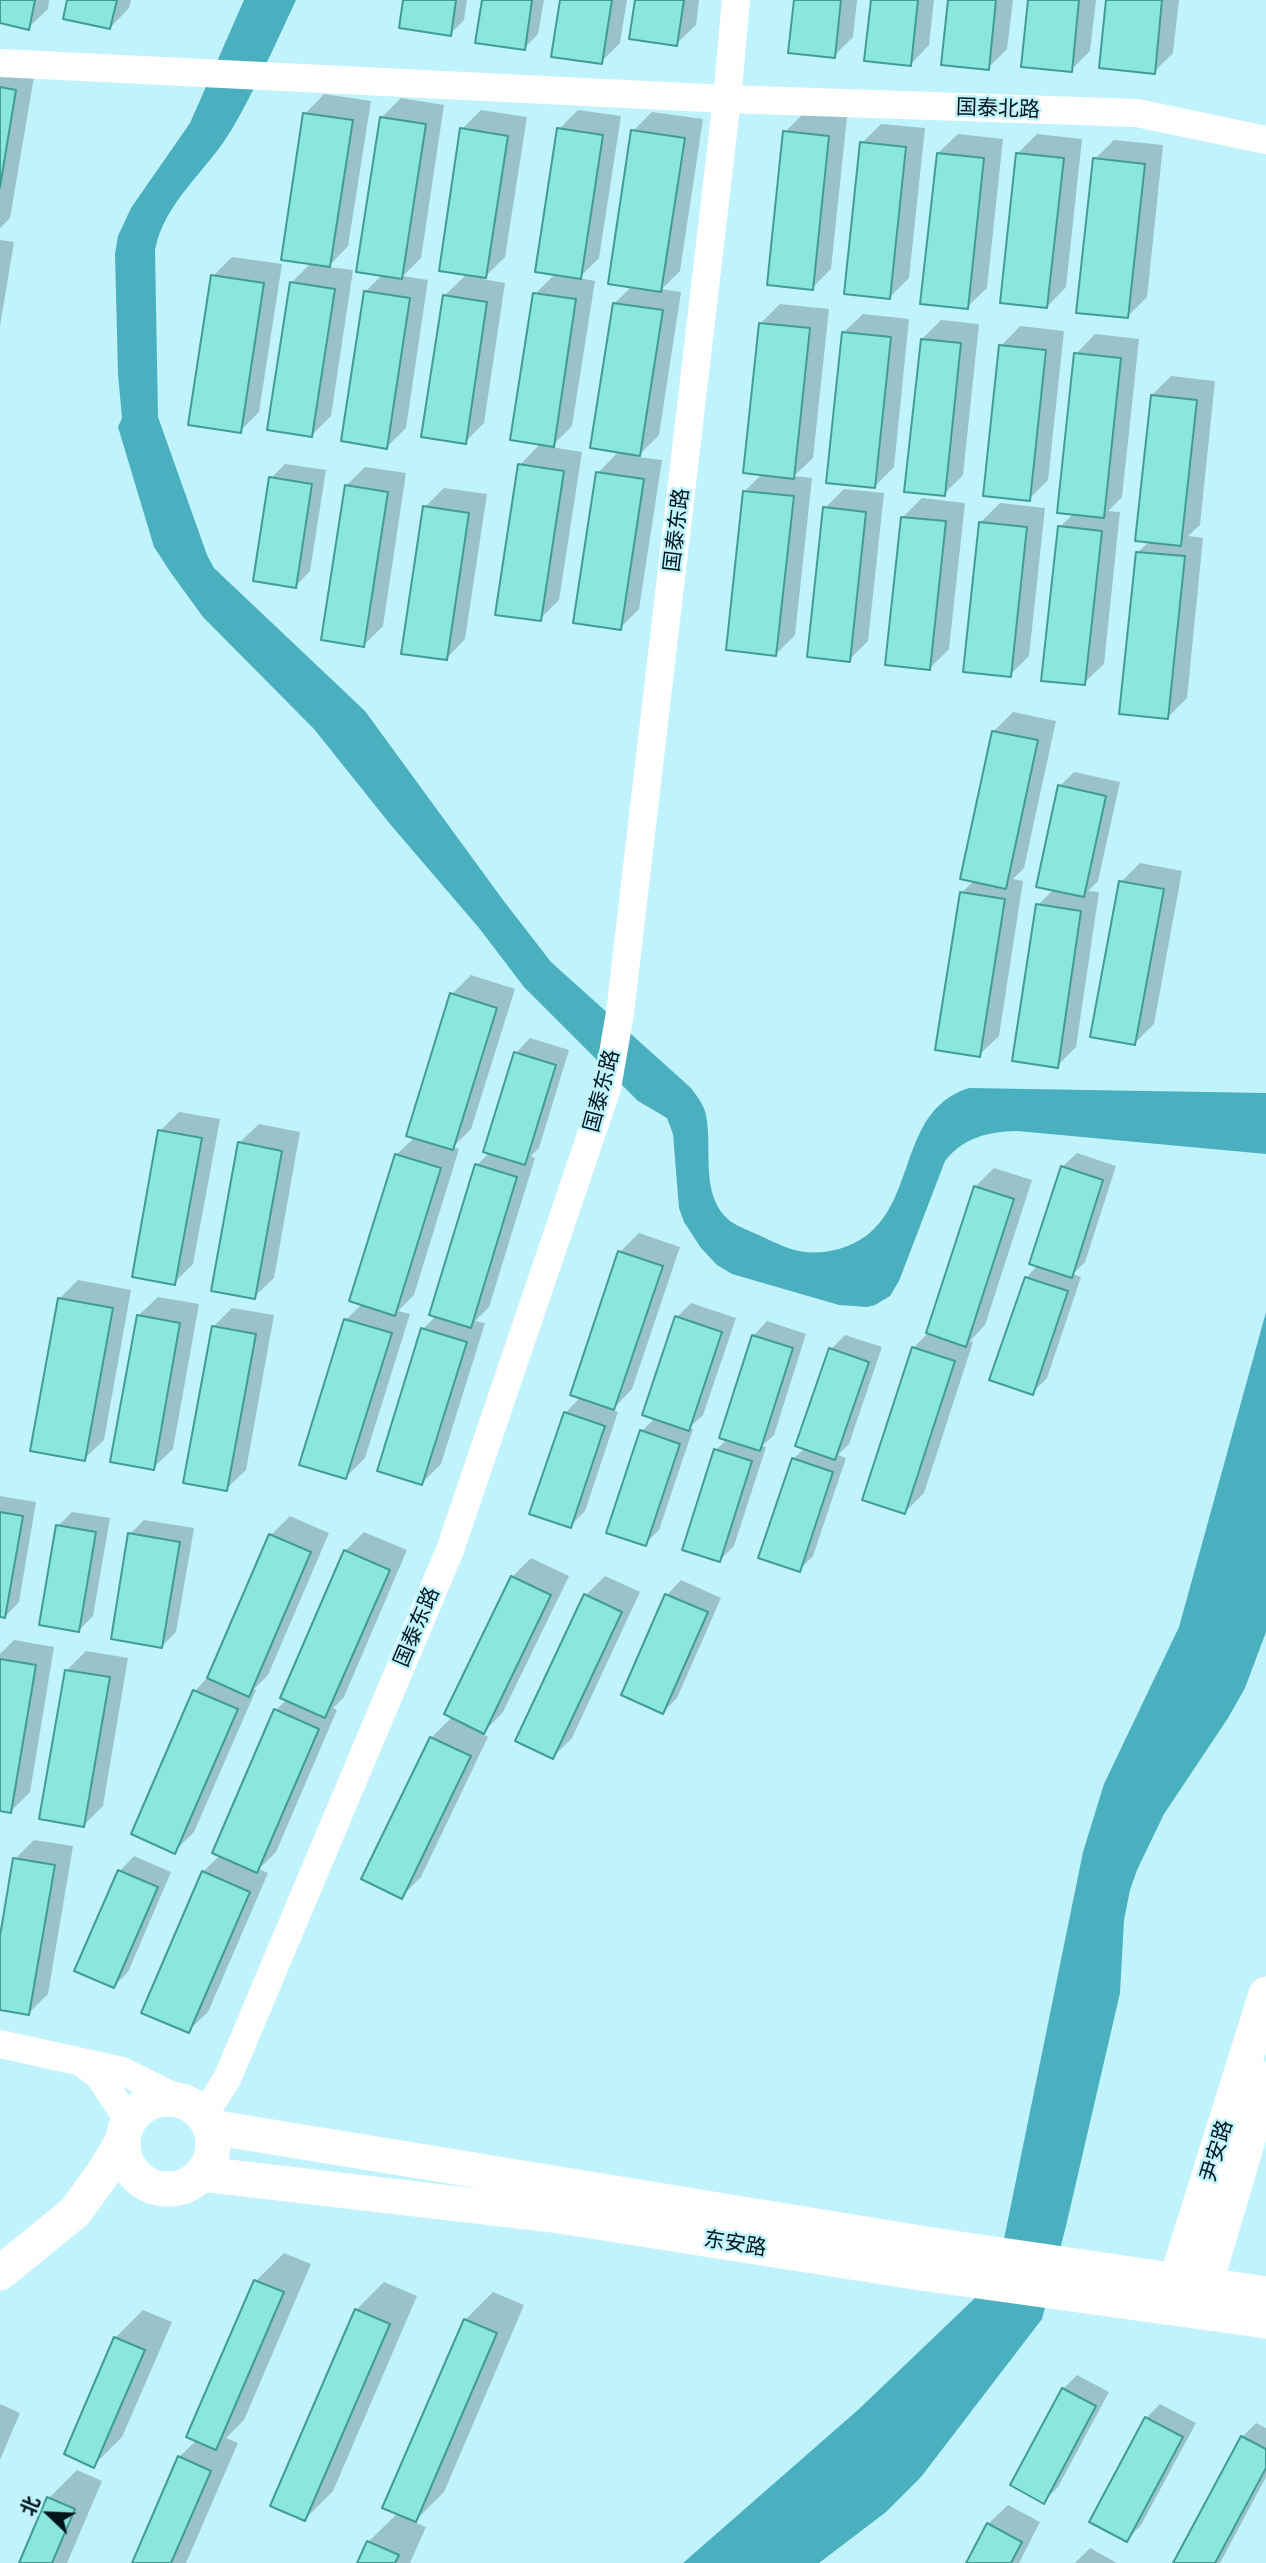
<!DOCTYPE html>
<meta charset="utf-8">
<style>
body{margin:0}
#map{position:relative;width:1266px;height:2563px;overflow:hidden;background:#c1f3fc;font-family:Raleway,"Noto Sans SC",sans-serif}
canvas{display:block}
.north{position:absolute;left:14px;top:2479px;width:70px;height:70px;-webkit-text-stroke:5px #c1f3fc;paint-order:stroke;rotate:293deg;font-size:19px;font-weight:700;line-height:28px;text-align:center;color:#001519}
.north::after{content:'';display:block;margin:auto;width:24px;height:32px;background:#001519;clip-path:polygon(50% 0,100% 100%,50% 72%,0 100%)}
</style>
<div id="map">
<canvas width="1266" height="2563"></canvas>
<div class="north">北</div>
</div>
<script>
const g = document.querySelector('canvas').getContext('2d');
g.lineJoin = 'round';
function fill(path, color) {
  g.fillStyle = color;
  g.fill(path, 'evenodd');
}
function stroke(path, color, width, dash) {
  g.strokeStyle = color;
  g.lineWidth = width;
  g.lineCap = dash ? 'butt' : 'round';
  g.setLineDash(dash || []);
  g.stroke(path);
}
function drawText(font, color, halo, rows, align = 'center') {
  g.font = font + ' Raleway,"Noto Sans SC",sans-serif';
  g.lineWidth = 5;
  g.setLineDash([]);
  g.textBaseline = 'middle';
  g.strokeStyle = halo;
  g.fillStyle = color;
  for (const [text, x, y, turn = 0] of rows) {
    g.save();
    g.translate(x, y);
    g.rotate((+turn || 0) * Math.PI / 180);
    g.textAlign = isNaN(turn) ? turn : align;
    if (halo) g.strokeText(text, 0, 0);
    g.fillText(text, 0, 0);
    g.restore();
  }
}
const water = new Path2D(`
 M244,0H296C276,43 256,88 232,129C208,170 164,202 155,250L158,417L207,555L214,568L365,711L503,900L551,962L691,1088C697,1096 704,1105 706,1115C713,1149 699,1196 730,1221C740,1228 753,1232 763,1237C792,1251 808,1257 839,1249C924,1225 889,1113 969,1088L1266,1093V1154L1017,1131C988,1132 964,1137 945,1161L899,1281L890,1296L875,1305L867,1307L839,1305L732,1274L717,1265L701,1248L684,1222L679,1208L673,1134L667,1118L638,1101L524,987L479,928L390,824L314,729L203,617L171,573L154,547L118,427L122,418L118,374L115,254L118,236L131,208L190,123Z
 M1266,1312V1632L1245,1688L1228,1718L1164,1814L1137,1870L1130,1890L1124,1920L1120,1993L1066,2226L1042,2319L921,2477L886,2512L819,2563H683L859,2409L974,2299L985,2286L1003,2244L1083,1852L1104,1784L1179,1627Z`);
const shadow = new Path2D(`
 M0,0H49L48,9L28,28L0,22Z
 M69,0H131L129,8L110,28Z
 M405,0H467L464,20L450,34Z
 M483,0H544L538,34L524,48Z
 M562,0H627L620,43L601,62Z
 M636,0H699L696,25L676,44Z
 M796,0H857L853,37L834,56Z
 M873,0H934L929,45L910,65Z
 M950,0H1013L1007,49L988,68Z
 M1030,0H1096L1090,51L1071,70Z
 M1108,0H1179L1173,53L1154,72Z
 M0,66L35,71L10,218L0,228Z
 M324,94L371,101L348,246L328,267L353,270L331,416L312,435L291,283L311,263L305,114Z
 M401,98L444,105L421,258L403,276L428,280L406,428L387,447L365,292L382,275L381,118Z
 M481,110L527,117L505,257L483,279L505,283L484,423L465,442L444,296L467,274L462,129Z
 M578,110L621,116L599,258L579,278L595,281L572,426L551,447L582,452L559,600L540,619L520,465L541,443L535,294L555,274L559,129Z
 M652,112L703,119L680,271L662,289L681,292L659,435L637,457L662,460L639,609L620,628L598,473L619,451L614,304L632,286L633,131Z
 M804,113L847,117L831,269L812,288L785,132Z
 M881,124L925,128L909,278L890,297L862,143Z
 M958,134L1003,139L987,288L967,307L938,153Z
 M1037,134L1082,139L1066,287L1047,307L1018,153Z
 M1114,140L1163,145L1147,297L1128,316L1095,159Z
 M0,240L14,242L0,326Z
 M232,257L282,264L259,412L240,431L213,276Z
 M780,304L829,309L813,458L794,476L812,478L795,635L776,654L744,492L763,473L761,323Z
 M863,314L909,319L894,467L874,487L843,333Z
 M941,320L979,324L963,475L944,494L922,339Z
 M1020,326L1064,331L1048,480L1029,499L1001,346Z
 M1095,334L1139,339L1122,497L1108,511L1120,512L1104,664L1084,683L1060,527L1074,513L1076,354Z
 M1171,376L1215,381L1200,525L1188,536L1203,538L1187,698L1168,717L1138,552L1150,541L1152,395Z
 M285,464L326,470L310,571L296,586L271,478Z
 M365,467L406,473L383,626L364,645L346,486Z
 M444,488L487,494L465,639L446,659L425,507Z
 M844,489L884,493L868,641L849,660L825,508Z
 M922,498L965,503L949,649L930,668L903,517Z
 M1000,503L1045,508L1029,656L1010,675L980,523Z
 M1013,712L1056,721L1024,868L1013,879L1023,881L999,1036L979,1055L961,893L974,881L994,731Z
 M1074,772L1120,782L1098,881L1088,891L1099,892L1076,1047L1057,1066L1038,905L1054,889L1060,786Z
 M1140,863L1182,871L1154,1024L1135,1043L1121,882Z
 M471,975L515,989L471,1129L453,1147L459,1149L414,1295L398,1311L410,1314L365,1458L346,1477V1320L362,1304L396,1155L415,1137L452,994Z
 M530,1038L569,1050L539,1148L531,1156L535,1158L489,1307L475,1321L485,1323L441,1464L422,1483L423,1329L437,1315L477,1165L490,1152L516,1053Z
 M179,1112L220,1119L193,1264L174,1283L160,1131Z
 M259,1124L300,1132L274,1278L254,1297L239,1143Z
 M1077,1153L1116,1166L1085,1262L1073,1274L1081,1277L1047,1378L1032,1393L1026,1278L1038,1265L1062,1167Z
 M994,1168L1032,1180L985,1325L970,1341L973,1342L924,1493L905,1512L913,1348L928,1333L975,1187Z
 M639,1233L680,1247L632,1389L612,1410L618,1412L585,1511L570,1526L565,1413L581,1397L620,1252Z
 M78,1280L131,1290L104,1440L84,1459L59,1299Z
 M158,1297L199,1304L173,1449L153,1468L138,1316Z
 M691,1303L736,1318L703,1415L689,1428L693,1429L659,1530L645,1544L642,1431L655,1418L677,1317Z
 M232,1308L274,1315L246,1470L226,1489L213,1327Z
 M767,1321L806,1334L774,1435L762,1446L766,1447L734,1546L720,1560L716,1450L727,1439L753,1336Z
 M845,1335L882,1347L849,1444L838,1455L846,1458L813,1556L799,1570L793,1459L805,1448L831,1349Z
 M0,1496L36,1502L19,1602L5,1617L0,1616Z
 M72,1512L110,1518L93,1616L79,1630L58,1526Z
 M290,1516L329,1533L268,1675L254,1689L256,1690L194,1832L175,1851L195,1691L209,1676L271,1535Z
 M144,1520L194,1528L176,1632L162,1646L130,1534Z
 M364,1532L407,1550L344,1697L333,1708L337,1710L276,1852L259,1869L268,1873L208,2012L188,2031L203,1872L220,1855L276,1710L287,1699L345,1551Z
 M531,1558L569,1576L503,1712L482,1734L488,1737L421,1877L402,1896L431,1738L453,1716L512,1577Z
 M605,1576L640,1592L572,1738L553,1757L586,1595Z
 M681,1580L721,1598L677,1698L663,1712L623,1694L667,1595Z
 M14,1640L54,1647L30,1792L11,1811L0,1810V1654Z
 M86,1651L128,1658L103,1806L84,1825L66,1671Z
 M34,1840L73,1846L48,1994L29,2013L0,2008V1946L15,1859Z
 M134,1856L171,1872L128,1972L114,1986L77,1970L120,1871Z
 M284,2253L311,2264L244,2420L226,2438L238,2443L186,2563H134L179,2457L197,2440L256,2281Z
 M384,2282L417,2296L333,2491L305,2519L356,2310Z
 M493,2292L524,2305L444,2492L414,2522L426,2527L410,2563H359L368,2542L398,2513L465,2320Z
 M143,2310L172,2322L122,2437L94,2465L115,2338Z
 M1077,2375L1109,2392L1058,2487L1044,2501L1063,2389Z
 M0,2404L20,2413L0,2460Z
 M1160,2404L1196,2423L1141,2525L1127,2540L1146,2418Z
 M1256,2423L1266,2428V2477L1220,2563H1175L1242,2437Z
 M77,2470L102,2481L67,2563H21L49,2498Z
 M1008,2505L1040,2522L1019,2563H968L988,2524Z
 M1090,2548L1117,2563H1075Z`);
const building = new Path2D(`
 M0,0H35L29,30L0,23Z
 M67,0H117L110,29L63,19Z
 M403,0H456L451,36L399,28Z
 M482,0H532L525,50L475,43Z
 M560,0H612L602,64L551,57Z
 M635,0H684L677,46L629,39Z
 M794,0H841L835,58L788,53Z
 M871,0H918L911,66L864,61Z
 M948,0H996L989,70L941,65Z
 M1028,0H1079L1072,72L1021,67Z
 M1106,0H1162L1155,74L1099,68Z
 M0,87L16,90L0,187Z
 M303,113L353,120L330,267L281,260Z
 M380,117L426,124L402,279L356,272Z
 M460,128L508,136L486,278L439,271Z
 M557,128L603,135L581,279L535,272Z
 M631,130L685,138L661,292L608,284Z
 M783,131L829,136L813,290L767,285Z
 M860,142L906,147L890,299L844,294Z
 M937,153L984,158L968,309L920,304Z
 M1016,153L1064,158L1047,308L1000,303Z
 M1093,158L1145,164L1128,318L1076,313Z
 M211,275L264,283L241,433L188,425Z
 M290,282L335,289L312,437L267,430Z
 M364,291L410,298L387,449L341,441Z
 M533,293L576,299L554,447L510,440Z
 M443,295L487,302L466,444L421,437Z
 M613,303L663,310L640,456L590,448Z
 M759,323L810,328L794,479L743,473Z
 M842,332L891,337L875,488L826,483Z
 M921,339L961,343L945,496L904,492Z
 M999,345L1046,350L1030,501L983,496Z
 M1074,353L1121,358L1104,518L1057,513Z
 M1151,395L1197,400L1181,546L1135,541Z
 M518,464L564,471L541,621L495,615Z
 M596,472L644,479L621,630L573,623Z
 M269,477L312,484L296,588L253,581Z
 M345,485L388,492L364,647L321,640Z
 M743,491L794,496L776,656L726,650Z
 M423,506L469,513L447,660L401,654Z
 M823,507L866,512L850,662L807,657Z
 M901,517L946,521L930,670L885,665Z
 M979,522L1027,527L1011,677L963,672Z
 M1058,526L1102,531L1085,685L1041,681Z
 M1136,552L1185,556L1168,719L1119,714Z
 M992,731L1038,740L1006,889L960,879Z
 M1058,785L1106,796L1084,897L1036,887Z
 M1119,881L1164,889L1135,1045L1090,1037Z
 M960,892L1005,899L980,1057L935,1050Z
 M1036,904L1081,911L1058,1068L1012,1061Z
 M450,993L497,1008L453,1150L406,1136Z
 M514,1052L556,1065L525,1165L483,1152Z
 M158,1130L202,1138L175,1285L132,1277Z
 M238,1142L282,1151L255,1299L211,1291Z
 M395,1154L441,1168L395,1316L349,1301Z
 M475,1164L517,1177L471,1328L429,1315Z
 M1061,1166L1103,1180L1072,1278L1029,1264Z
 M974,1186L1014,1199L966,1347L926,1333Z
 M618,1251L663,1266L614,1410L570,1395Z
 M1025,1277L1068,1291L1033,1395L989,1380Z
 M58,1298L113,1308L85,1461L30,1451Z
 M137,1315L180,1323L154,1470L110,1462Z
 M675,1316L722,1332L689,1431L642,1415Z
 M344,1319L392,1333L346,1479L299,1465Z
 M212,1326L256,1334L227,1491L183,1483Z
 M421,1328L467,1342L422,1485L377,1471Z
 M752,1335L793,1348L760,1451L719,1438Z
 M912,1347L955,1361L905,1514L862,1500Z
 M829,1348L869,1362L835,1460L795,1446Z
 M564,1412L605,1426L571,1528L529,1514Z
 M640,1430L680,1444L646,1546L606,1533Z
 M714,1449L752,1461L720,1562L682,1550Z
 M792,1458L833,1472L800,1572L758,1558Z
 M0,1512L23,1516L5,1618L0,1617Z
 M56,1525L96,1532L79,1632L39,1625Z
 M128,1533L180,1542L162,1648L111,1639Z
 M269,1534L311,1552L249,1697L207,1678Z
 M344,1550L390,1570L325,1718L280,1698Z
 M511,1576L551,1595L484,1734L444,1714Z
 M584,1594L622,1612L553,1759L515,1741Z
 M665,1594L708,1612L663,1714L621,1695Z
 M0,1659L36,1665L11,1813L0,1811Z
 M65,1670L110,1677L84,1827L39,1819Z
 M193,1690L238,1709L175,1854L131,1834Z
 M274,1709L319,1729L257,1873L212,1853Z
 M430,1737L471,1756L402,1899L361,1879Z
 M13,1858L55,1865L29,2015L0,2010V1936Z
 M118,1870L158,1887L114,1988L74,1971Z
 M202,1871L250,1892L189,2033L141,2013Z
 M254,2280L284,2292L216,2450L186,2437Z
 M355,2309L390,2324L305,2521L270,2506Z
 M464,2319L497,2333L416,2522L382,2508Z
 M114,2337L145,2350L94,2468L64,2454Z
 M1062,2388L1096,2406L1044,2504L1010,2485Z
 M1145,2417L1183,2437L1127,2542L1089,2522Z
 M1241,2436L1266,2449V2468L1215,2563H1173Z
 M178,2456L211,2471L171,2563H132Z
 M47,2497L75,2509L52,2563H19Z
 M987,2523L1022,2542L1011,2563H966Z
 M367,2541L399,2555L395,2563H357Z`);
const minor = new Path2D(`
 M0,63L727,99L1137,113L1266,140
 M0,2044L122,2071L177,2098
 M81,2062L99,2076L129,2121
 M204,2115L227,2079L450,1550L607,1088L620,1013L727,99L736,0`);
const major = new Path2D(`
 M123 2144a45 45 0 1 1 90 0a45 45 0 1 1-90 0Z
 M211,2127L926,2244L1266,2294
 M202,2174L553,2215L921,2273L1266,2321
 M0,2273L75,2212L104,2172L122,2142
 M1172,2302L1176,2281L1266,1994
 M1201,2308L1205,2285L1266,2079`);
const streetNames = [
 ["国泰北路",998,109,2],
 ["国泰东路",677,530,-83],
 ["国泰东路",602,1091,-75],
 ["国泰东路",417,1627,-67],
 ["尹安路",1217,2151,-73],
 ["东安路",735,2244,9]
];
fill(water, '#4ab0bf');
fill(shadow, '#0003');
fill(building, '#8be6de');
stroke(building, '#409d96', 2);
stroke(minor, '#fff', 28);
stroke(major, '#fff', 35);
drawText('21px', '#001519', '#c1f3fc', streetNames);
</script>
